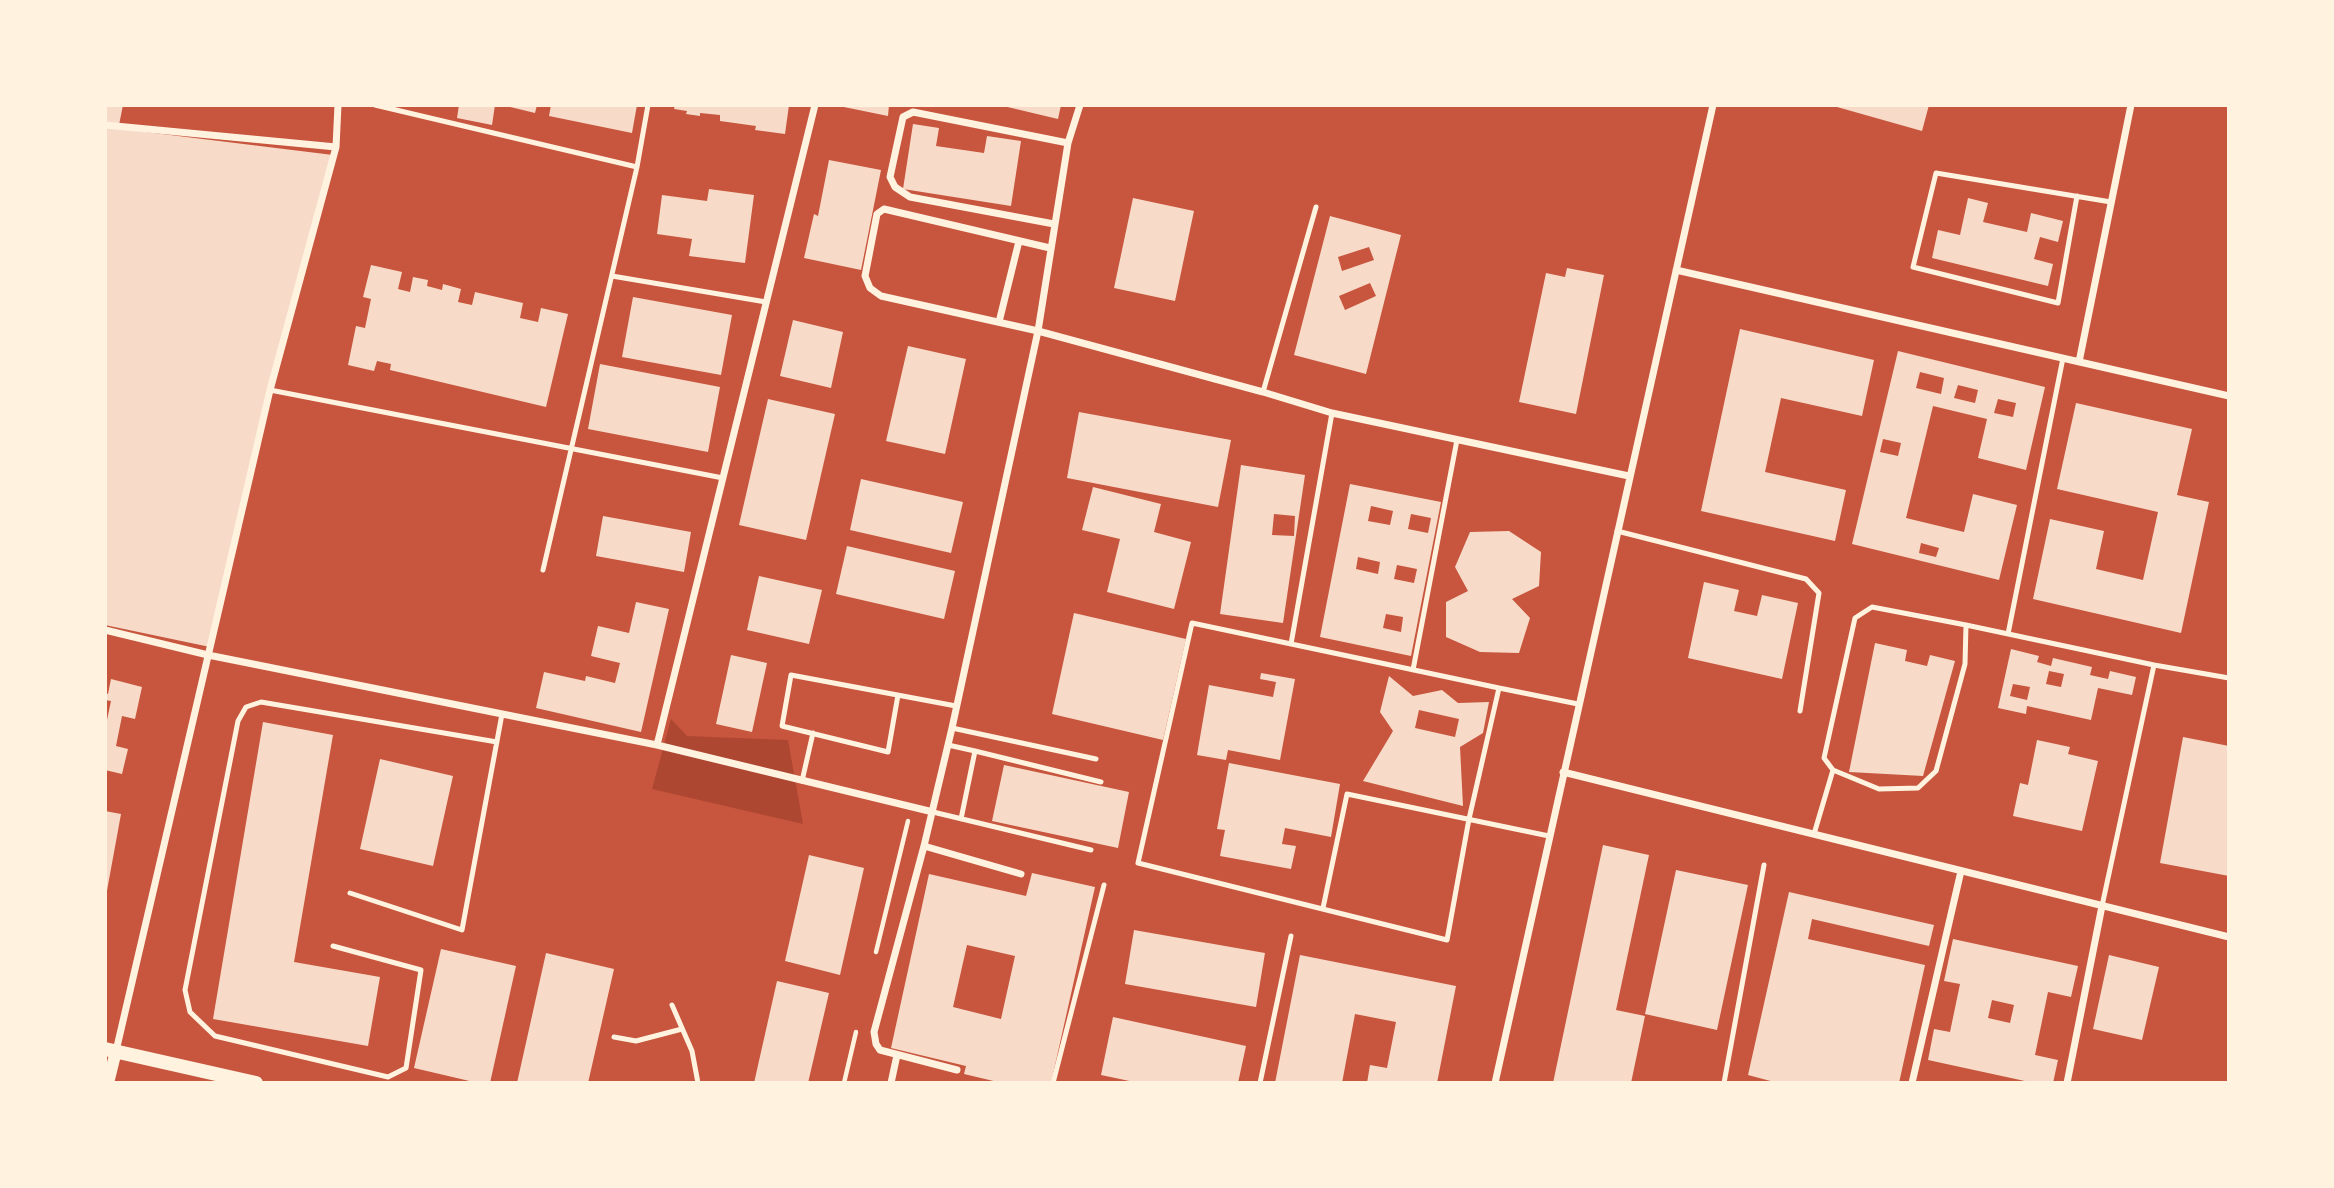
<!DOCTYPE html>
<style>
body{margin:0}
#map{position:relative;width:2334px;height:1188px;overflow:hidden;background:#c8553d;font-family:"DejaVu Sans",sans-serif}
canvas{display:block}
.frame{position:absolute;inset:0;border:107px solid #fff3e0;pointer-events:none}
</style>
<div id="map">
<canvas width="2334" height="1188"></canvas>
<div class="frame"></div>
</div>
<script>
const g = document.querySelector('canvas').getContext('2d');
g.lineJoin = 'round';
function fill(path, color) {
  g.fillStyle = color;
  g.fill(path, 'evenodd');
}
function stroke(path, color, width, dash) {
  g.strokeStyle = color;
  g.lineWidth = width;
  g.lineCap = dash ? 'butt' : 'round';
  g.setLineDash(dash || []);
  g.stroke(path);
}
const green = new Path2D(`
 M671,719L687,736L788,740L803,824L652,789Z`);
const building = new Path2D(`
 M105,105H123L119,125L105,122Z
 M459,105H495L492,125L457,118Z
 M502,105H537L535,113Z
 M551,105H637L632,133L549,116Z
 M675,105H789L785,134L755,130L756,126L720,121V115L700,113V116L686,114L687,111L674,109Z
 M834,105H889L888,116Z
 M999,105H1061L1058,119Z
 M1830,105H1929L1922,131Z
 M913,124L939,128L936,146L984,153L987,136L1021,141L1011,206L903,189Z
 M105,127L333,155L244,504L210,647L105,625Z
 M829,160L881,170L861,270L804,258L814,214L818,216Z
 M709,189L754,195L745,263L689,256L692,239L657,234L662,195L707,201Z
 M1133,198L1194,211L1175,301L1114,288Z
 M1968,198L1988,203L1983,222L2027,232L2031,213L2063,221L2058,242L2040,237L2034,259L2053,264L2048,286L1932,258L1938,230L1960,235Z
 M1330,216L1401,235L1366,374L1294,355ZM1369,247L1374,260L1342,271L1338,257ZM1370,283L1376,296L1345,310L1339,296Z
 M371,265L402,272L398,289L410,292L413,277L428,280L427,286L442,290L443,284L461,289L458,302L472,305L475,292L523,303L520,318L538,322L541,308L568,314L546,407L390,370L391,364L377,361L374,371L348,365L356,326L365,328L371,299L363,297Z
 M1567,268L1604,275L1576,414L1519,402L1546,273L1565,277Z
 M633,297L732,315L721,375L622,357Z
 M793,320L843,332L831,388L780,376Z
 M1740,329L1874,360L1862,416L1781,398L1765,472L1846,490L1835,541L1701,511Z
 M908,346L966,359L945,454L886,441Z
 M1898,351L2045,387L2026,470L1978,458L1987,419L1933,406L1906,518L1964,532L1973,494L2017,505L1999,580L1852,544ZM1920,372L1944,378L1941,394L1916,388ZM1958,385L1978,390L1975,403L1954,398ZM1998,399L2016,403L2013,417L1994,413ZM1883,439L1901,443L1898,456L1880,452ZM1921,543L1939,548L1936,557L1919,553Z
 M600,364L720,387L708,452L588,429Z
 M768,399L835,414L806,540L739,525Z
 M2076,403L2192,429L2177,495L2209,502L2181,633L2033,599L2050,519L2104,531L2096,569L2143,580L2158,512L2057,489Z
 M1079,412L1231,440L1218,507L1067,478Z
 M1241,465L1305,475L1283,623L1220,614ZM1274,514L1295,516L1294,536L1272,535Z
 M861,479L963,502L951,553L850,530Z
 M1350,484L1441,502L1411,656L1320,637ZM1371,506L1393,511L1390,525L1368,521ZM1411,514L1431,518L1428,533L1408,529ZM1358,557L1380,562L1378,574L1356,569ZM1397,565L1417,569L1414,583L1394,579ZM1386,614L1403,617L1401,632L1383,628Z
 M1093,487L1161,504L1154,532L1191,542L1174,609L1107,592L1120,539L1082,530Z
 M603,516L691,532L684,572L596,556Z
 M1509,531L1541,552L1539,586L1512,599L1530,618L1519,653L1480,652L1446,637V602L1468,591L1455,567L1470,532Z
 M847,546L955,571L944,619L836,594Z
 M759,576L822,590L809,644L747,630Z
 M1704,582L1739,590L1734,611L1757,616L1762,595L1798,603L1782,679L1688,658Z
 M636,602L669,609L641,732L536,708L544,672L585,681L586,676L615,683L620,663L591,656L598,626L629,633Z
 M1074,613L1186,639L1163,740L1052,714Z
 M1875,643L1907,650L1905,661L1927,666L1930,655L1955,661L1923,776L1849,772Z
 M2011,649L2039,656L2037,662L2051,666L2053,658L2092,667L2090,675L2108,679L2110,671L2136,677L2132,695L2098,688L2091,720L2027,706L2026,714L1998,708ZM2049,671L2064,674L2061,687L2046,684ZM2013,684L2030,687L2027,700L2010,696Z
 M731,655L767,663L752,732L716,724Z
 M1261,673L1295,679L1280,760L1228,750L1226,760L1197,755L1209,685L1273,697L1276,682L1260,679Z
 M1389,676L1413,696L1442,690L1458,703L1489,702L1483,733L1460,747L1463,806L1363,781L1393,731L1380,712ZM1419,710L1459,719L1455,737L1415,728Z
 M111,679L142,687L135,719L122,716L116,746L128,749L122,774L105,770V719L107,720L111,701L105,700V693L108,694Z
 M263,722L333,735L294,962L380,977L368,1046L213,1019Z
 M2183,737L2229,746V876L2160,863Z
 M2037,740L2070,747L2068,754L2098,761L2082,831L2013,816L2020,783L2028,785Z
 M380,759L453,776L433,866L360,849Z
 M1229,763L1340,784L1331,837L1285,828L1282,844L1296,846L1291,869L1220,856L1225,830L1217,829Z
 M1004,765L1129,792L1118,848L992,821Z
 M105,811L121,814L106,896H105Z
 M1603,845L1649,855L1616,1010L1645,1016L1631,1083H1553Z
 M809,855L864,868L840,975L785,961Z
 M1676,870L1748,885L1717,1030L1645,1014Z
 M1032,873L1095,887L1051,1083H1002L964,1074L966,1066L891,1048L929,874L1026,896ZM967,945L1015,956L1001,1019L953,1007Z
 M1789,892L1934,925L1929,946L1812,919L1808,939L1925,965L1899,1083H1778L1748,1075Z
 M1134,930L1265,953L1256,1007L1125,984Z
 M1953,939L2078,966L2071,997L2048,992L2035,1055L2058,1060L2053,1083H2034L1928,1060L1934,1029L1950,1032L1960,984L1944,981ZM1992,1000L2014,1005L2010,1023L1988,1018Z
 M441,949L516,966L490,1083H478L414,1068Z
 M546,953L614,969L588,1083H517Z
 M1300,955L1456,986L1437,1083H1367L1370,1065L1387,1068L1396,1022L1355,1014L1342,1083H1275Z
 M2109,955L2159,967L2142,1040L2093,1029Z
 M777,981L829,993L808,1083H754Z
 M1113,1017L1246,1046L1238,1083H1139L1101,1075Z`);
const path = new Path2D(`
 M876,952L908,821
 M844,1083L856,1032`);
const service = new Path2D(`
 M375,105L637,167L648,105
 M2077,196L2058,303L1913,267L1936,173L2111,202
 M612,276L766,302
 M270,390L723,478
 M1263,392L1316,207
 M1617,531L1806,579L1819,593L1800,711
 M543,570L637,167
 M1966,625L2154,665L2229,678
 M2008,634L2063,358
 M1291,644L1332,413
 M1413,670L1457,440
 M1499,688L1469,819L1447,940L1138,863L1192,623L1499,688L1578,704
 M898,695L888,752L782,726L791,675L956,706
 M952,728L1096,759
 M948,745L975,751
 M802,781L813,733
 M933,812L1091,850
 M961,819L975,751L1101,782
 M1814,834L1833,770L1879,789L1918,788L1936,771L1965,664L1966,625L1872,607L1855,618L1824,758L1833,770
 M350,893L462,930L502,714
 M2102,906L2154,665
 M1323,908L1347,794L1549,836
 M333,946L421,970L406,1068L388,1077L215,1036L190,1012L185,990L238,721L246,707L261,702L497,742
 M672,1005L692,1051L698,1083
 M614,1037L636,1041L682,1029
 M1053,1083L1104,885
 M1260,1083L1291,936
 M1724,1083L1764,865`);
const minor = new Path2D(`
 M105,125L336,147
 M1054,224L910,197L895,187L890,177L903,117L913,112L1068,143
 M1050,248L884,209L877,214L865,276L870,288L881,296L1038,331L1263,392L1332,413L1629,476
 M1676,270L2229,396
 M999,322L1019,241
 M2079,362L2131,105
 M105,630L208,655L657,745L933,812
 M657,745L815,105
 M1563,772L2229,937
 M924,846L1021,874
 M116,1051L270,390L336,147L338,105
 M957,1070L880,1050L876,1044L874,1032L924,846L952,728L1038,331L1068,143L1080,105
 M891,1083L897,1055
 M1495,1083L1713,105
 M1912,1083L1961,871
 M2067,1083L2102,906`);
const tertiary = new Path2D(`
 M108,1083L116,1051`);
const secondary = new Path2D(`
 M105,1049L256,1083`);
fill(green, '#ae4732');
fill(building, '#f7dbc8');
stroke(path, '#fff3e0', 4.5);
stroke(service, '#fff3e0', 5);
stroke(minor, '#fff3e0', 7);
stroke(tertiary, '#fff3e0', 12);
stroke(secondary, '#fff3e0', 14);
</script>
